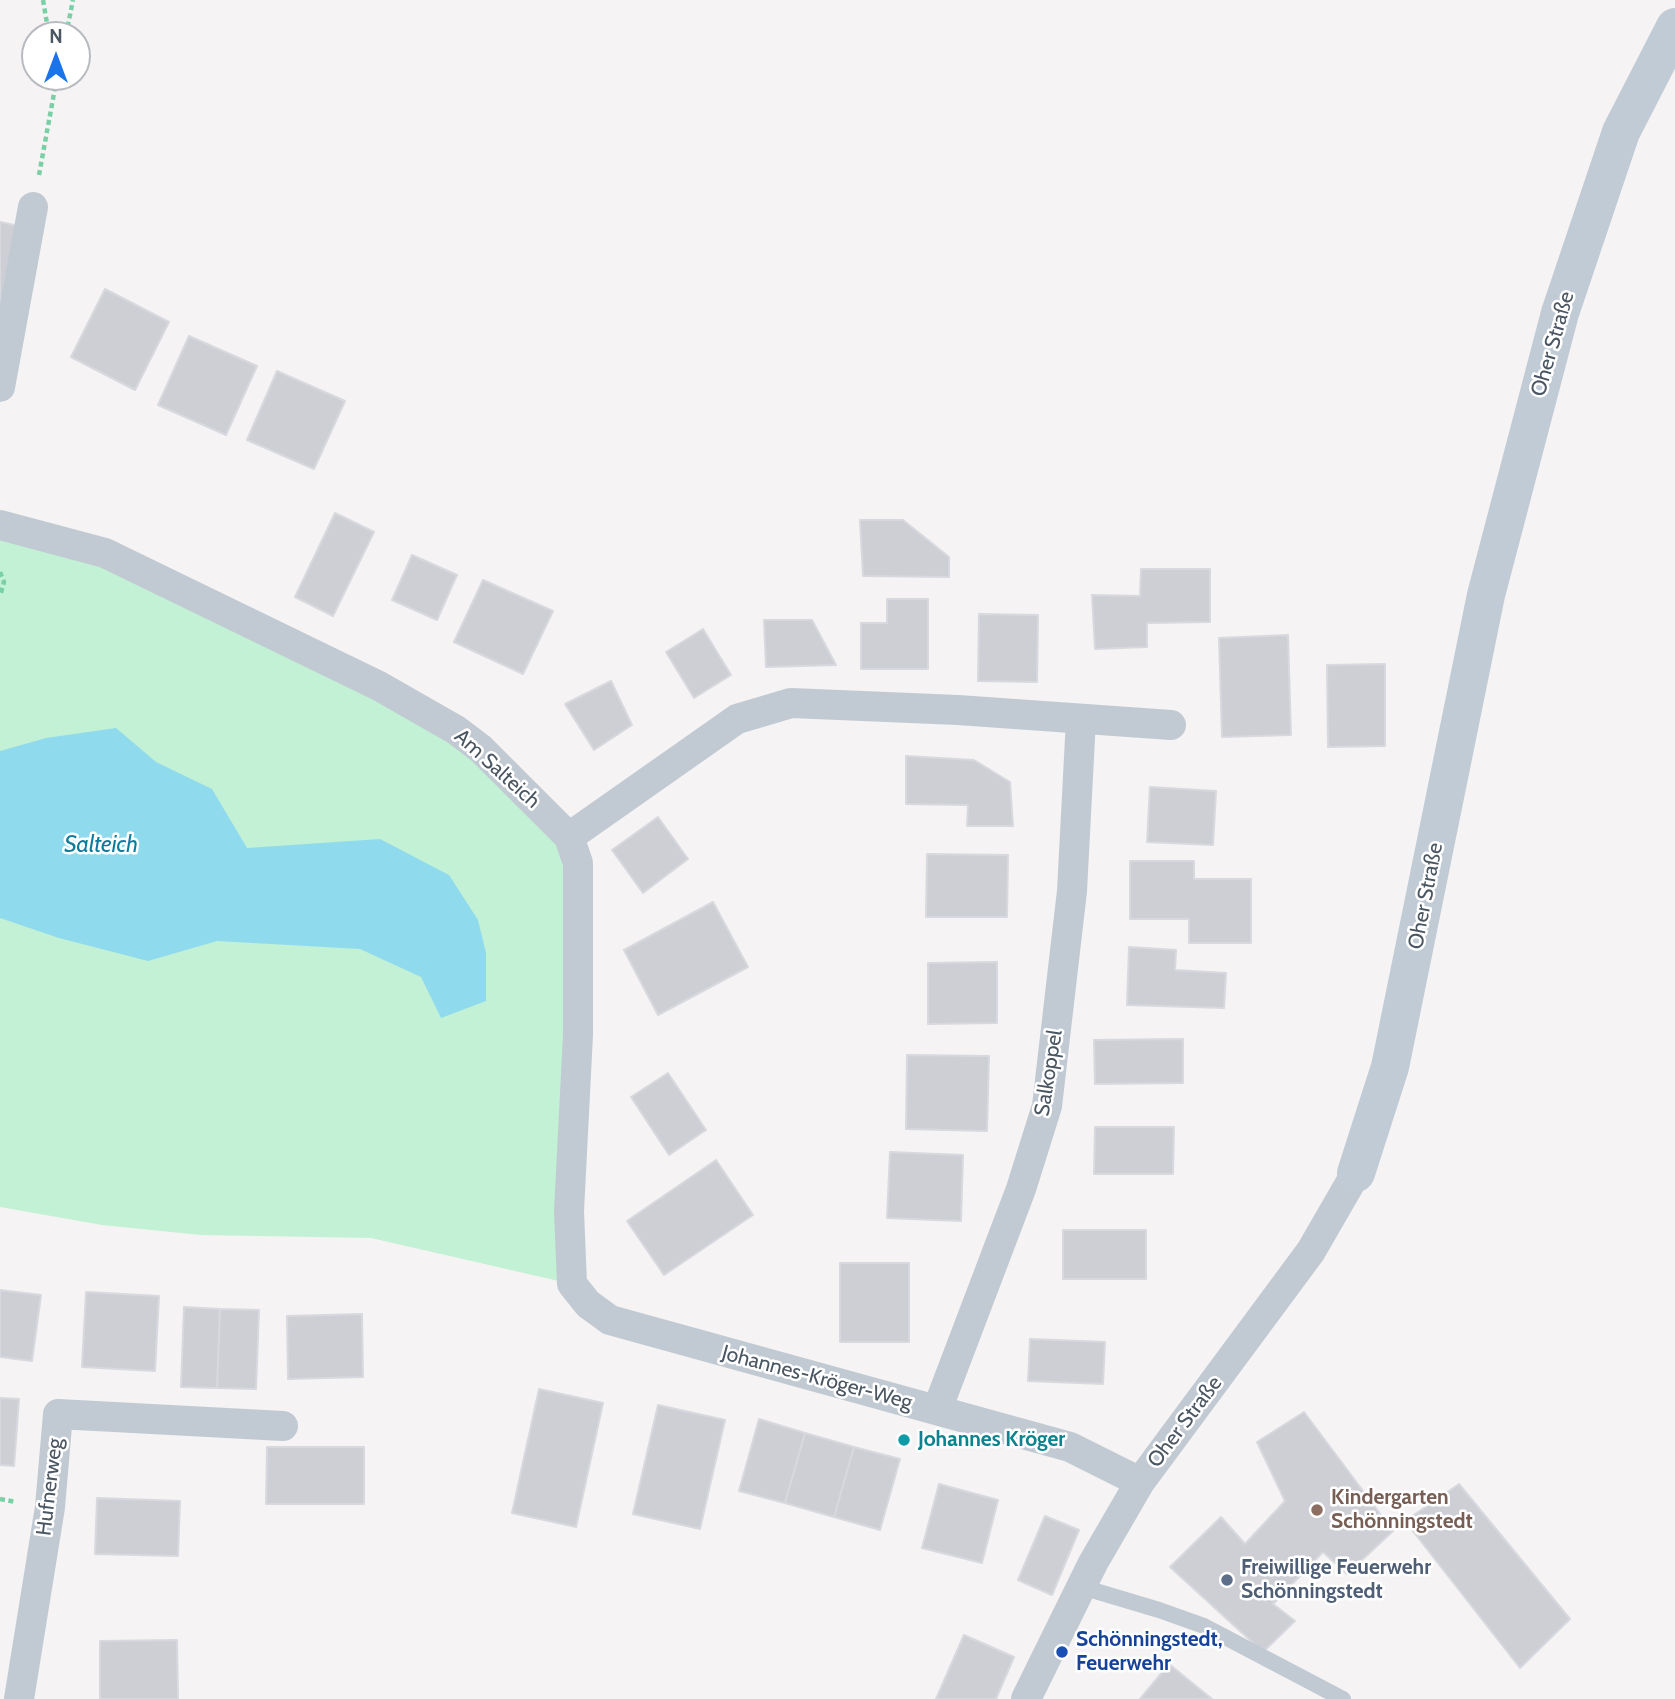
<!DOCTYPE html>
<meta charset="utf-8">
<style>
body{margin:0}
#map{position:relative;width:1675px;height:1699px;overflow:hidden;background:#f5f3f3;font-family:Cabin,sans-serif}
canvas{display:block}
.north{position:absolute;left:21px;top:21px;width:70px;height:70px;box-sizing:border-box;background:#fff;border:2px solid #b7bbc0;border-radius:50%;rotate:0deg;font-size:19px;font-weight:700;line-height:28px;text-align:center;color:#4a5661}
.north::after{content:'';display:block;margin:auto;width:24px;height:32px;background:#1a73e8;clip-path:polygon(50% 0,100% 100%,50% 72%,0 100%)}
</style>
<div id="map">
<canvas width="1675" height="1699"></canvas>
<div class="north">N</div>
</div>
<script>
const g = document.querySelector('canvas').getContext('2d');
g.lineJoin = 'round';
function fill(path, color) {
  g.fillStyle = color;
  g.fill(path, 'evenodd');
}
function stroke(path, color, width, dash) {
  g.strokeStyle = color;
  g.lineWidth = width;
  g.lineCap = dash ? 'butt' : 'round';
  g.setLineDash(dash || []);
  g.stroke(path);
}
function drawText(font, color, halo, rows, align = 'center') {
  g.font = font + ' Cabin,sans-serif';
  g.lineWidth = 5;
  g.setLineDash([]);
  g.textBaseline = 'middle';
  g.strokeStyle = halo;
  g.fillStyle = color;
  for (const [text, x, y, turn = 0] of rows) {
    g.save();
    g.translate(x, y);
    g.rotate((+turn || 0) * Math.PI / 180);
    g.textAlign = isNaN(turn) ? turn : align;
    if (halo) g.strokeText(text, 0, 0);
    g.fillText(text, 0, 0);
    g.restore();
  }
}
const green = new Path2D(`
 M0,525L105,553L481,749L578,863L572,1284L371,1238L201,1235L102,1225L0,1207Z`);
const water = new Path2D(`
 M116,728L156,762L212,789L247,848L380,839L449,875L478,920L486,953V1001L441,1018L421,977L360,949L217,941L148,961L59,938L0,918V751L46,738Z`);
const building = new Path2D(`
 M0,222L19,226L0,309Z
 M105,289L169,322L135,390L71,357Z
 M189,336L257,366L226,435L158,405Z
 M277,371L345,401L314,469L247,440Z
 M335,513L374,532L333,616L295,597Z
 M860,520H903L949,557V577L863,576Z
 M412,555L457,575L437,620L392,600Z
 M1141,569H1210V622L1147,623V647L1095,649L1092,595L1140,596Z
 M483,580L553,611L523,674L454,642Z
 M887,599H928V669H861V623H887Z
 M979,614L1038,615L1037,682L978,681Z
 M764,620H812L836,665L766,667Z
 M703,629L731,675L694,698L666,652Z
 M1288,635L1291,735L1222,737L1219,638Z
 M1385,664V746L1328,747L1327,665Z
 M611,681L632,725L594,750L565,704Z
 M906,756L974,760L1010,782L1013,826H967L968,805L906,804Z
 M1150,787L1216,791L1213,845L1147,842Z
 M658,817L688,859L643,893L612,850Z
 M927,854L1008,855L1007,917H926Z
 M1130,861H1194V879H1251V943H1189V919H1130Z
 M713,902L748,967L658,1015L624,950Z
 M1129,947L1176,950L1175,970L1226,973L1224,1008L1127,1005Z
 M997,962V1023L928,1024V963Z
 M1183,1039V1083L1095,1084L1094,1040Z
 M907,1055L989,1056L987,1131L906,1129Z
 M668,1073L706,1130L669,1155L631,1097Z
 M1095,1127H1174L1173,1174H1094Z
 M890,1152L963,1155L961,1221L887,1218Z
 M716,1160L753,1215L664,1275L627,1221Z
 M1063,1230H1146V1279H1063Z
 M840,1263H909V1342H840Z
 M0,1290L41,1295L32,1361L0,1357Z
 M86,1292L159,1296L155,1371L82,1367Z
 M184,1307L220,1309L217,1388L181,1387Z
 M220,1309L259,1310L256,1389L217,1388Z
 M362,1314L363,1377L288,1379L287,1316Z
 M1030,1339L1105,1342L1103,1384L1028,1381Z
 M539,1389L603,1403L576,1527L512,1513Z
 M0,1398L19,1399L14,1466L0,1465Z
 M658,1405L725,1420L700,1529L633,1514Z
 M1304,1412L1393,1531L1347,1574L1323,1552L1273,1604L1295,1621L1263,1652L1170,1567L1221,1517L1245,1544L1285,1501L1257,1442Z
 M759,1419L805,1433L785,1503L739,1491Z
 M805,1433L854,1447L834,1517L785,1503Z
 M267,1447H364V1504H266Z
 M854,1447L900,1459L880,1530L834,1517Z
 M939,1484L998,1500L982,1563L922,1548Z
 M1459,1484L1570,1619L1520,1668L1405,1521Z
 M97,1498L180,1501L178,1556L95,1554Z
 M1045,1516L1079,1530L1052,1595L1018,1580Z
 M964,1635L1014,1657L996,1699H936Z
 M177,1640L178,1699H100V1641Z
 M1169,1664L1212,1699H1140Z`);
const path = new Path2D(`
 M43,0L49,35
 M66,35L73,0
 M39,175L57,77
 M0,572L4,582L0,596
 M0,1499L16,1502`);
const lane = new Path2D(`
 M1082,1587L1159,1610L1204,1626L1343,1699`);
const street = new Path2D(`
 M0,387L33,207
 M0,525L105,553L379,686L456,730L481,749L569,837L578,863V1035L569,1211L572,1284L588,1304L610,1320L1070,1447L1140,1482
 M569,837L737,719L791,703L958,710L1171,725
 M937,1410L1021,1189L1047,1106L1072,891L1081,719
 M19,1699L50,1507L58,1414L283,1426
 M1026,1699L1093,1563L1140,1482L1311,1251L1356,1173`);
const secondary = new Path2D(`
 M1356,1173L1390,1067L1486,595L1560,313L1621,132L1675,27`);
const markers = [
 [904,1440,7,"#0f9aa8"],
 [1317,1510,7,"#8d6e63"],
 [1227,1580,7,"#5c6f8a"],
 [1062,1652,7,"#1a4fb4"]
];
const streetNames = [
 ["Oher Straße",1553,344,-74],
 ["Am Salteich",497,769,42],
 ["Oher Straße",1426,896,-79],
 ["Salkoppel",1049,1073,-81],
 ["Johannes-Kröger-Weg",817,1378,15],
 ["Oher Straße",1185,1422,-53],
 ["Hufnerweg",50,1487,-83]
];
const cultureNames = [
 ["Johannes Kröger",918,1440]
];
const educationNames = [
 ["Kindergarten",1331,1498],
 ["Schönningstedt",1331,1522]
];
const serviceNames = [
 ["Freiwillige Feuerwehr",1241,1568],
 ["Schönningstedt",1241,1592]
];
const transitNames = [
 ["Schönningstedt,",1076,1640],
 ["Feuerwehr",1076,1664]
];
const waterNames = [
 ["Salteich",101,845]
];
fill(green, '#c3f1d5');
fill(water, '#90daee');
fill(building, '#cdcfd5');
stroke(building, '#d7d9de', 2);
stroke(path, '#7ad0a6', 4.5, [5, 3.5]);
stroke(lane, '#c1cad2', 16);
stroke(street, '#c1cad2', 30);
stroke(secondary, '#c1cbd6', 38);
for (const [x, y, r, color] of markers) {
  const dot = new Path2D();
  dot.arc(x, y, r, 0, 2 * Math.PI);
  g.fillStyle = color;
  g.fill(dot);
  stroke(dot, '#fff', 2.5);
}
drawText('21px', '#4a5661', '#fff', streetNames);
drawText('bold 21px', '#0d838f', '#fff', cultureNames, 'left');
drawText('bold 21px', '#785e54', '#fff', educationNames, 'left');
drawText('bold 21px', '#4e5e75', '#fff', serviceNames, 'left');
drawText('bold 21px', '#164399', '#fff', transitNames, 'left');
drawText('italic 23px', '#0c7c9b', '#fff', waterNames);
</script>
